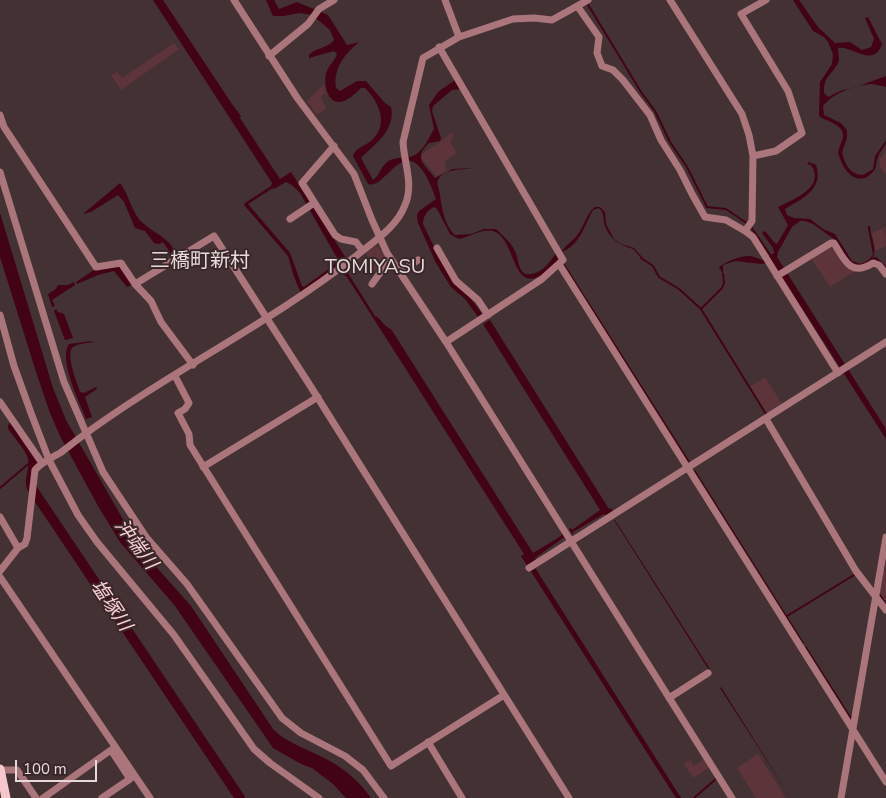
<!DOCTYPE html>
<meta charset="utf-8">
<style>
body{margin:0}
#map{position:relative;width:886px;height:798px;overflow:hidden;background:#443133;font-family:"Nunito Sans",sans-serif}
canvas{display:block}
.scale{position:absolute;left:15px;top:760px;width:82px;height:22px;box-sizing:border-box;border:2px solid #e5d9da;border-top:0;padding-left:6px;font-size:15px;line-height:18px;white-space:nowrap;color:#e5d9da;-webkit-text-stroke:4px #392729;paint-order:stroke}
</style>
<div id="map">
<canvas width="886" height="798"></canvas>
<div class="scale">100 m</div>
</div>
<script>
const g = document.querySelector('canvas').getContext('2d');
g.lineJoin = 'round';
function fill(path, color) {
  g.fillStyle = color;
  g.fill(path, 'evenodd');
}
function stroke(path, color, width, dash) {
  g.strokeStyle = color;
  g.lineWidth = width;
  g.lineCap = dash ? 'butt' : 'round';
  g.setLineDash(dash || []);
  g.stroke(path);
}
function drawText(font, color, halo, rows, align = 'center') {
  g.font = font + ' "Nunito Sans","Noto Sans JP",sans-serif';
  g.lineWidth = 4;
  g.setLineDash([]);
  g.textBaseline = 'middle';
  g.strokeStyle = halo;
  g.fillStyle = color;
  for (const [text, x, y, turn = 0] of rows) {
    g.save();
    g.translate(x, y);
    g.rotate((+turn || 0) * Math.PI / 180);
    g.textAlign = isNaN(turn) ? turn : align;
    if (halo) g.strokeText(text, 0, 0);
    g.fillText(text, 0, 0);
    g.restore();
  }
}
const green = new Path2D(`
 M174,43L179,49L121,90L111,75L117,72L122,78Z
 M324,84L325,91L329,95L323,93L321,99L327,108L317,115L307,101Z
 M450,133L454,135L450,142L457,153L444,162L447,171L436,176L422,159L421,155C430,147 443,143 450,133Z
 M886,151V175L880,167V158Z
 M885,227L886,246L875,251L872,233Z
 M832,244L849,269L857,270L830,287L811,258Z
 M373,245L378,247L389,262L377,273L365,251Z
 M765,377L782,404L767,414L750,387Z
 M883,568L886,572V599L884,600L879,592Z
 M758,754L786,798H756L737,768Z
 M704,759L710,767L693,778L684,764L690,760L694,766Z`);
const water = new Path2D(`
 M153,0H163L232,104L241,116L240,118L280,179L291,172L346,258V262L349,266V275L375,316C382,319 384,327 391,329L533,553L561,536L562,533L566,538H563L535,558L536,560L532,563L681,798H676L521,556L524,554L347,277L344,275L345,273L341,267L301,293L294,277L288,256L244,205L245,203L271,186L272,183ZM286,182L292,185L300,193L337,258L333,266L304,287L302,286L290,253L248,204L273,188L274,189Z
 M266,0H274L279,9L297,2L328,15L347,45L359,42C345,54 333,68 336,88L340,91L357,81H366L385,103L391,107C396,130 375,144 361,158L373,180C379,176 380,169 385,164C393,155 405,160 415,155C424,150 429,137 434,129L429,105L438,92L455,80L462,89L452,90L433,106L432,111L441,138L440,141L429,143C413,158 424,164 435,178L453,169L474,168C464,170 444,168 438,180C436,184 440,191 440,195C442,208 444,225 455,235L471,234L484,229H496C503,236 511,242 515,251C519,259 517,268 525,274C541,276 548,264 557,252L560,258C554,264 548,272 540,276C511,291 516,238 493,231C482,228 469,237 459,239L450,234L437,209L434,207C427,210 423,217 423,224L439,257L483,315L479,318L465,299L451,287L436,263L418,223L417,215L419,211L436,199C408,118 387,192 368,184L353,156C355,148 365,146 371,141C389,125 380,103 365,88H361C356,93 346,103 338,102C326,101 323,80 327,71C329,65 335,61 337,54L334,51L309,58V55C316,47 327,49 334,40L330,30L312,15L299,13L284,16H273Z
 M793,0H799L818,27L835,43L850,42L862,50L871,47L874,39L865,18L868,17L882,44C873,69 852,45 838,48C838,51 839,57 839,60C835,74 823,74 824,93L828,97L840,91L856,87L886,76V87C881,86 875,84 870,84C854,86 833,93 823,106L824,115L841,123L847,130V138L842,152C845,164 850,175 863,175L873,169L875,156L886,140C886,148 880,150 878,157C876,161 877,165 875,169C873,172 870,175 867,177C851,184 841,165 838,152C839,147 842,142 843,137C845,126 828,121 820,117L819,114L820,82L832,64L833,54L828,42L824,37L813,31Z
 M809,162L816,165C824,190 801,199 785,209L787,215L794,218L810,219L823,229L835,234L852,261L860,264L865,262L870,259L873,254L868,229V226H870C870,238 880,251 870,261C863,267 858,265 851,264L834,239L813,224L805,221H800L792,227L778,252L777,257L886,429V439L772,262L761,264L735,261L723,265V274L719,267C725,262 742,255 750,256C756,257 761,260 767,261L768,257L774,253L773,248L762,233L765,231L774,242L777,244L788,225L778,207C794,199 826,187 811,165L807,164Z
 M120,183C129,194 132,215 144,224C155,234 174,240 176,257L174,258L163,242L159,244L154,243L145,231L135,228L124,202L118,195L91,212L83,214Z
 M595,207H600L605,212L606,224L614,239L621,244L634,248L642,257L641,258L633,249C619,245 608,238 604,223C603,216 604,213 599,208L593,210C584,226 580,246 561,252C566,245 573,241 578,234C585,225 586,214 595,207Z
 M0,213L53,388L66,420L128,528V533L143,552L191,606L273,729C287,743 307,749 324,758C343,767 359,781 371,798H346L333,784L312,768L301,764L273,748L175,606L120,542L98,506L60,436L50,413L37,375L0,257Z
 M564,263L690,462L688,463L563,264Z
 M119,265L132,285L127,287L114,271L98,275L77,284L76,282L94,270Z
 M74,282L75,285L52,300L55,306L52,307L48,294L56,289L58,285H68Z
 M56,309L58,312L64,314L73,338L65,340L54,311Z
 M490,320L609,509L611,508L613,511L606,516L604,514L573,532V535L569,529L571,528L572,530L600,510L483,324Z
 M92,341L93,342C87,343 77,344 73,347C65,354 77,383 80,392L84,393L96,387L97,389L85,397L92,417L86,419C80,403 58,359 69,344Z
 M695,470L804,643L803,644L694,471Z
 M614,520H615L710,669L709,670Z
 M806,646L853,720H851L805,647Z
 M721,687L791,798L720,688Z`);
const stream = new Path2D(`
 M587,3L641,92L655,111L670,142L687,167L707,207L726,209L748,224
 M751,227L771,256
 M641,258L653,266L659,277L679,289L701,309L766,414
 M872,259L876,258L886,268
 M701,309L722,288L724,283L723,274
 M0,488L33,460
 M879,594L886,604
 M787,616L854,575
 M694,798L717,778`);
const river = new Path2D(`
 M13,427C19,436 31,448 33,458C36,469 27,480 33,490L240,798`);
const minor = new Path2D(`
 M234,0L298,99L354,174L372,220L387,253L446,342L732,798
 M445,0L459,37
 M578,7L599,37L597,53L602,66L613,70L623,80L650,115L661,140L680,170L692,194L705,217L726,220L745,231L752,221L753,156L749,135L742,114L670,0
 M439,47L563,260L542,279L446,342
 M269,56L308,24L319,9L334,0
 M0,115L4,127L96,267L121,263L135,284L151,301L161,322L193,365
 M334,146L302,183L335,235L341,239L356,242L362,250
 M753,156L776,151L802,133L788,91L741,14L766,0
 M0,172L64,382L103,472L146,537L187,584L282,718L301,733L345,756L363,770L384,798
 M290,219L314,203
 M745,231L753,237L838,373
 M437,248L456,281L478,300L488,315
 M559,264L886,782
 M400,272L418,260
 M777,276L831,243H834C845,261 851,277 873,263L879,265L886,274
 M135,284L214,236L311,387L569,798
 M372,284L385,266L392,261
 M0,315L14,366L31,413L49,460L78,515L97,542L174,635L254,749L270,763L319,798
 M175,376L189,403L185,409L178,413L189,434L190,445L391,766L504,695
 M0,402L42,463
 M766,419L856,571L886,610
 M203,467L318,397
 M0,517L18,548
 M529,568L886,342
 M0,571L18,548L25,544L27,538L35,470C42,462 51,458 60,453C67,448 74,442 81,437C169,372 269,324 356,256C373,242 397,227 405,205C414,184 404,163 403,142L423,58L459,37L513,19L534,18L552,20L588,0
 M0,577L150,798
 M669,698L708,673
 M428,742L462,798
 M0,770H17L36,798
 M43,798L111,750L130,779L102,798
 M841,798L886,537`);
const major = new Path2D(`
 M0,769L6,798`);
const waterNames = [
 ["沖端川",135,545,53],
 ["塩塚川",110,606,56]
];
const quarterNames = [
 ["三橋町新村",200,262],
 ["TOMIYASU",375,268]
];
fill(green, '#5d343a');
fill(water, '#420315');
stroke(stream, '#420315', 2);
stroke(river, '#420315', 10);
stroke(minor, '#ab757c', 7);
stroke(major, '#f6c8cd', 9);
drawText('italic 19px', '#fcd0d5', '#392729', waterNames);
drawText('20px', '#e5d9da', '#392729', quarterNames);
</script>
